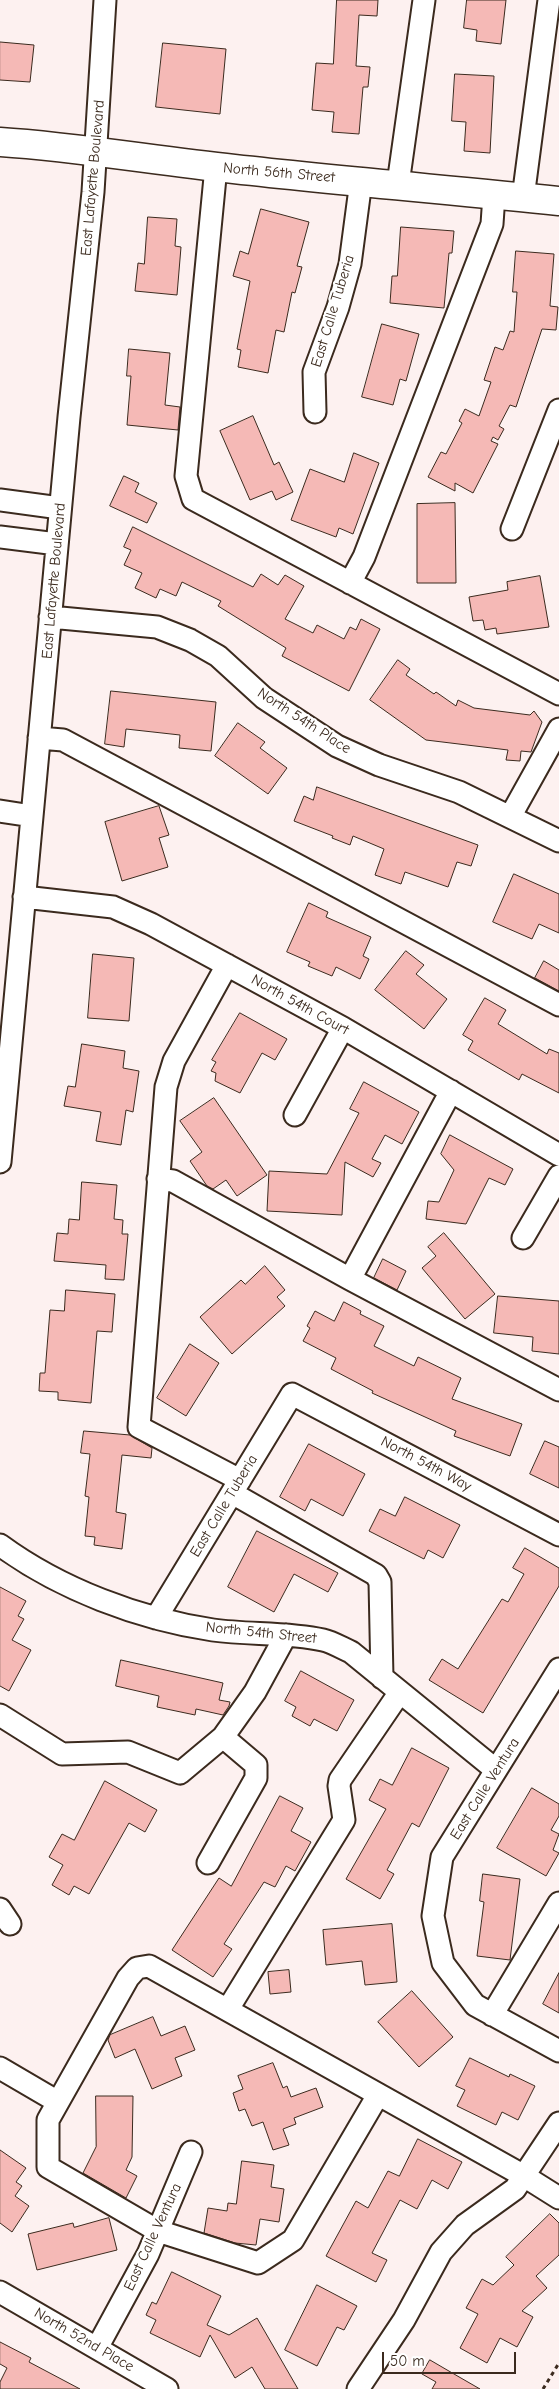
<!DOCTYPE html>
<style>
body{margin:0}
#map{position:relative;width:559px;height:2389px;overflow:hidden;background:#fdf1f0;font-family:"Comic Neue",sans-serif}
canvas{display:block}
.scale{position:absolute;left:382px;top:2352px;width:134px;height:22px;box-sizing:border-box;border:2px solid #3b2a1e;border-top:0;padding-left:6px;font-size:15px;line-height:18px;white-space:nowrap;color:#3b2a1e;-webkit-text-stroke:4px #fff;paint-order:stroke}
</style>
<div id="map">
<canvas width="559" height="2389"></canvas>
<div class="scale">50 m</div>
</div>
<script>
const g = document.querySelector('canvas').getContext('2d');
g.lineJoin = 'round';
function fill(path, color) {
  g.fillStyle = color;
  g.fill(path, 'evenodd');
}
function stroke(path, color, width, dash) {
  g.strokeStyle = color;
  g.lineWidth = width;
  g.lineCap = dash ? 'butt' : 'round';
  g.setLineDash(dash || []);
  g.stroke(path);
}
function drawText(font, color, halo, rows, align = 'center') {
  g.font = font + ' "Comic Neue",sans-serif';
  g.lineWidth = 4.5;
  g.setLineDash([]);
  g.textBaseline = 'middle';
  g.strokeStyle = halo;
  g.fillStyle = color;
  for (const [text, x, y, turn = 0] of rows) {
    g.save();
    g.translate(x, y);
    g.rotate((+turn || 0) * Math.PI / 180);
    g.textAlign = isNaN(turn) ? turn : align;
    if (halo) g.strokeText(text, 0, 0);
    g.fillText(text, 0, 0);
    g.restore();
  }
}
const building = new Path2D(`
 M337,0H378L377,16L359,15L356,66L370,67L368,87H363L359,134L332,132L334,112L312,110L316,63L333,64Z
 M467,0H506L501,44L476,41L477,30L464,28Z
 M0,42L34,45L30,82L0,80Z
 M163,43L226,49L220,114L156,107Z
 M455,74L494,76L490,153L464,151L466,122L452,121Z
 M261,209L309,222L297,266L302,267L295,293L292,292L284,332L276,330L268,373L238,367L241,350L237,349L250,281L233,276L240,251L248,254Z
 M148,217L177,219L175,246L181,247L177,295L135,291L138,263L144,264Z
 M401,227L454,231L452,253H449L444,308L390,303L392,276H397Z
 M516,251L554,254L550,306L558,307L556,330L542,329L516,407L510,405L499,426L504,429L498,440L493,437L491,441L498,444L473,493L455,483V491L428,477L441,452L446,454L462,423L459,421L465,409L479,416L491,382L484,380L495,347L503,350L510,331L514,332L517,292H513Z
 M382,324L419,334L406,381L400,379L393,405L362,397Z
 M129,349L170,353L165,405L180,407L178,430L127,425L131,376H127Z
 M253,416L274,465L279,462L293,492L276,500L272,491L250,500L220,431Z
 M354,453L379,463L353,534L339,528L336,537L291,520L310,469L344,482Z
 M124,476L139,483L135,492L157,503L147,523L110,506Z
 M455,503L456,583H417V504Z
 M133,527L253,587L261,574L278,585L285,575L304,586L285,619L313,633L317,625L344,639L350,627L356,630L361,619L380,629L349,691L282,656L286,648L218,606L221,601L182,582L176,596L160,589L156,598L135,588L142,573L124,565L131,550L124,547Z
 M540,576L549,627L497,634L496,628L485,630L483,620L473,621L469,597L508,590L507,582Z
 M398,660L410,669L406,675L434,694L436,692L456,706L458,700L474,708L530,715L534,711L542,722L531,752L521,751L520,761L506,760L508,750L426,740L370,700Z
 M111,691L216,702L211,751L179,748L180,735L126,729L124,747L105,744Z
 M238,723L265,742L260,748L287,768L268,794L215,756Z
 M317,787L478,845L471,866L457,862L448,887L405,872L401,884L375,875L384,849L353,836L350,845L332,838L333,836L294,821L304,796L313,800Z
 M159,806L169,835L159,838L168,867L122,881L105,822Z
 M514,874L559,894V933L539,924L532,939L493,922Z
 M309,903L328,912L326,917L371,937L363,956L369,959L360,979L336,967L332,976L308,966L310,962L287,952Z
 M406,951L424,965L416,974L447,999L424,1029L375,990Z
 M93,954L134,958L129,1021L88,1018Z
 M544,961L559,970V991L535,978Z
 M485,998L506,1010L498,1024L547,1054L549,1049L559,1053V1093L522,1074L519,1080L468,1050L473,1041L463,1035Z
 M240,1013L287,1039L275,1060L262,1053L240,1093L215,1081L216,1073L211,1071L216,1062L212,1060Z
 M82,1044L125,1051L123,1068L139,1071L133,1112L126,1110L121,1145L96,1141L101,1112L64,1106L68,1086L75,1087Z
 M364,1082L419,1112L402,1144L385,1135L372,1159L381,1163L373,1177L345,1162L342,1215L267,1211L269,1171L327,1174L359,1113L350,1109Z
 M214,1098L267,1175L237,1196L226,1180L213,1189L207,1186L190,1161L202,1152L180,1121Z
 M450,1135L513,1169L505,1185L489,1178L466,1224L426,1219L428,1201L439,1202L454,1170L441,1154Z
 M82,1182L117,1185L114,1219L123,1220L122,1234H128L124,1280L105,1279L106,1265L54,1261L57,1233L68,1234L69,1219L79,1220Z
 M444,1233L495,1294L465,1319L422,1268L436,1256L428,1247Z
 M383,1259L406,1271L397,1290L374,1278Z
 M265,1266L285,1290L277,1297L285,1306L232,1354L200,1317L241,1280L245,1284Z
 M66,1290L115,1294L112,1332L97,1331L91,1403L58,1400V1392L39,1391L40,1373H45L50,1310L64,1311Z
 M498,1296L559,1301V1354L532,1351L533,1337L494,1333Z
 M344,1302L361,1311L360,1314L384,1326L374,1346L414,1366L418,1357L461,1378L452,1399L522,1424L510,1456L454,1436L456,1431L372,1393L373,1391L331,1369L336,1358L303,1341L310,1328L307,1326L315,1311L334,1321Z
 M190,1344L219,1363L186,1416L157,1398Z
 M84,1431L130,1435L152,1448L151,1458L122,1455L116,1512L126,1514L122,1549L94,1545L95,1537L85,1536L89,1497L85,1496L90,1454L81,1453Z
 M545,1441L559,1447V1488L530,1474Z
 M309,1444L365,1474L343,1516L311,1499L305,1511L280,1497Z
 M405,1497L460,1525L443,1558L428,1550L424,1559L369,1531L380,1509L395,1516Z
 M257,1531L338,1573L328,1592L294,1574L274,1612L228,1587Z
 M525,1548L559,1568V1586L483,1713L429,1680L442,1659L458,1669L502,1599L508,1602L524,1574L513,1568Z
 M0,1587L26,1601L18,1616L24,1619L12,1640L31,1650L9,1691L0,1686Z
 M121,1660L223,1683L219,1700L230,1702L229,1706L223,1715L196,1709L195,1715L157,1707L159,1696L116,1686Z
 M301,1671L354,1700L337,1731L314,1719L310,1726L292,1716L296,1707L285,1701Z
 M412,1748L449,1768L419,1827L412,1823L387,1870L394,1874L380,1899L346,1879L386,1809L369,1800L380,1779L392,1785Z
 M105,1781L157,1810L145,1832L129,1823L89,1894L74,1886L69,1895L52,1885L63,1865L49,1857L62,1834L74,1840Z
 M532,1788L559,1804V1816L551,1830L559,1834L553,1850L559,1853L546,1876L497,1848Z
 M280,1796L303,1808L291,1831L311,1842L295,1871L286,1866L275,1887L264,1882L224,1944L232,1949L213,1977L172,1950L219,1878L231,1886Z
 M483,1874L520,1879L510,1960L477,1956L484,1902L480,1901Z
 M392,1924L397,1982L365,1985L362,1961L326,1965L323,1930Z
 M289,1970L291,1992L270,1994L268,1972Z
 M559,1973V2013L543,2004Z
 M412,1991L453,2037L419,2067L378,2022Z
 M153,2017L161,2036L185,2026L195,2050L175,2058L182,2076L152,2089L135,2049L115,2058L108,2040L110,2035Z
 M470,2058L509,2077L510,2074L535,2086L518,2120L502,2112L496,2125L457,2106L465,2090L456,2086Z
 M273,2063L283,2088L287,2086L291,2097L316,2088L323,2107L294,2118L296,2124L283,2129L289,2145L273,2150L263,2122L252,2126L245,2109L239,2111L233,2093L243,2089L238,2076Z
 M96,2096H133L132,2157L126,2170L137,2176L126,2198L83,2173L96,2147Z
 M418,2139L462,2162L448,2189L432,2180L417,2209L400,2200L372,2253L387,2260L376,2282L326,2256L356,2201L368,2208L388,2171L399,2176Z
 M0,2150L26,2168L16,2182L22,2186L15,2196L29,2206L12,2232L0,2223Z
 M242,2161L274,2165L271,2187L284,2189L279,2222L260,2219L256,2245L235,2243L204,2233L208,2208L227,2211L228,2203L236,2204Z
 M550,2214L559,2223V2255L536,2276L547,2288L522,2311L533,2317L517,2347L500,2338L487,2363L460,2348L478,2314L466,2308L482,2279L493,2285L514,2265L506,2257Z
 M109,2218L117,2250L37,2270L28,2234L73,2223L74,2227Z
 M172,2272L221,2296L207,2325L229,2335L257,2318L298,2389H265L252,2367L235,2378L210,2335L200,2357L150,2333L156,2320L146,2315L152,2302L156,2304Z
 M317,2285L357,2306L344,2330L337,2327L317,2366L285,2350Z
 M0,2342L31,2358L29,2362L80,2389H0V2382L7,2368L0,2364Z
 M430,2360L454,2374L480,2389H432L436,2382L422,2374Z`);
const path = new Path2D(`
 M543,2389L559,2363`);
const minor = new Path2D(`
 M216,167L186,476L193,499L559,694
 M398,184L424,0
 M523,198L549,0
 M315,412L314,372L338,307L350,264L361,181
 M0,500L60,508
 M512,529L559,410
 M0,537L57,544
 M350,583L364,557L492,224L494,195
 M50,617L157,627L190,640L218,656L264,698L337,746L379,765L459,792L559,841
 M39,738L63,740L559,1005
 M0,811L32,816
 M510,817L559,729
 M24,897L113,907L151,924L343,1028L559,1155
 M227,965L174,1061L166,1087L139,1427L240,1480
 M295,1115L343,1028
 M0,1162L69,417L93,192L105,0
 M158,1179L173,1181L350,1279L559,1390
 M523,1238L559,1176
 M350,1279L451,1091
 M232,1493L376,1575L380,1582L382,1678
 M0,1545C60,1589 139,1619 213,1630C250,1635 287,1632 323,1640C332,1642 342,1648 351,1652L496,1770
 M156,1618L292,1394L559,1535
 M559,1669L442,1857L433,1916L443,1963L475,2005L559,2051
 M0,1715L62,1754L128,1752L180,1773L223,1737
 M208,1863L256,1778V1765L223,1737L255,1692L286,1635
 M0,1909L10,1924
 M228,2009L344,1820L339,1786L340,1780L400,1692
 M492,2015L559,1903
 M0,2068L58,2102
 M378,2095L293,2240L258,2263L158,2231L48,2167V2120L128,1978L137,1968L149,1966L524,2176L559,2198
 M0,2292L167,2389
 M97,2348L148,2254L191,2152
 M358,2389L404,2320L441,2252L465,2225L515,2189L559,2123`);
const major = new Path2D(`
 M0,142C78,147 156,161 234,169C342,181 451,190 559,201`);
const streetNames = [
 ["North 56th Street",279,173,5],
 ["East Lafayette Boulevard",93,178,-85],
 ["East Calle Tuberia",333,311,-73],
 ["East Lafayette Boulevard",54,581,-85],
 ["North 54th Place",304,721,33],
 ["North 54th Court",300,1005,29],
 ["North 54th Way",426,1464,28],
 ["East Calle Tuberia",224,1506,-59],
 ["North 54th Street",261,1633,6],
 ["East Calle Ventura",485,1789,-58],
 ["East Calle Ventura",153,2237,-65],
 ["North 52nd Place",84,2340,30]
];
fill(building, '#f5b9b6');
stroke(building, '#3b2a1e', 1);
stroke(minor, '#3b2a1e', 25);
stroke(major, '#3b2a1e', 31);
stroke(path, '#3b2a1e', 3, [4, 4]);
stroke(minor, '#fff', 21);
stroke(major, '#fff', 28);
drawText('15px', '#3b2a1e', '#fff', streetNames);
</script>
